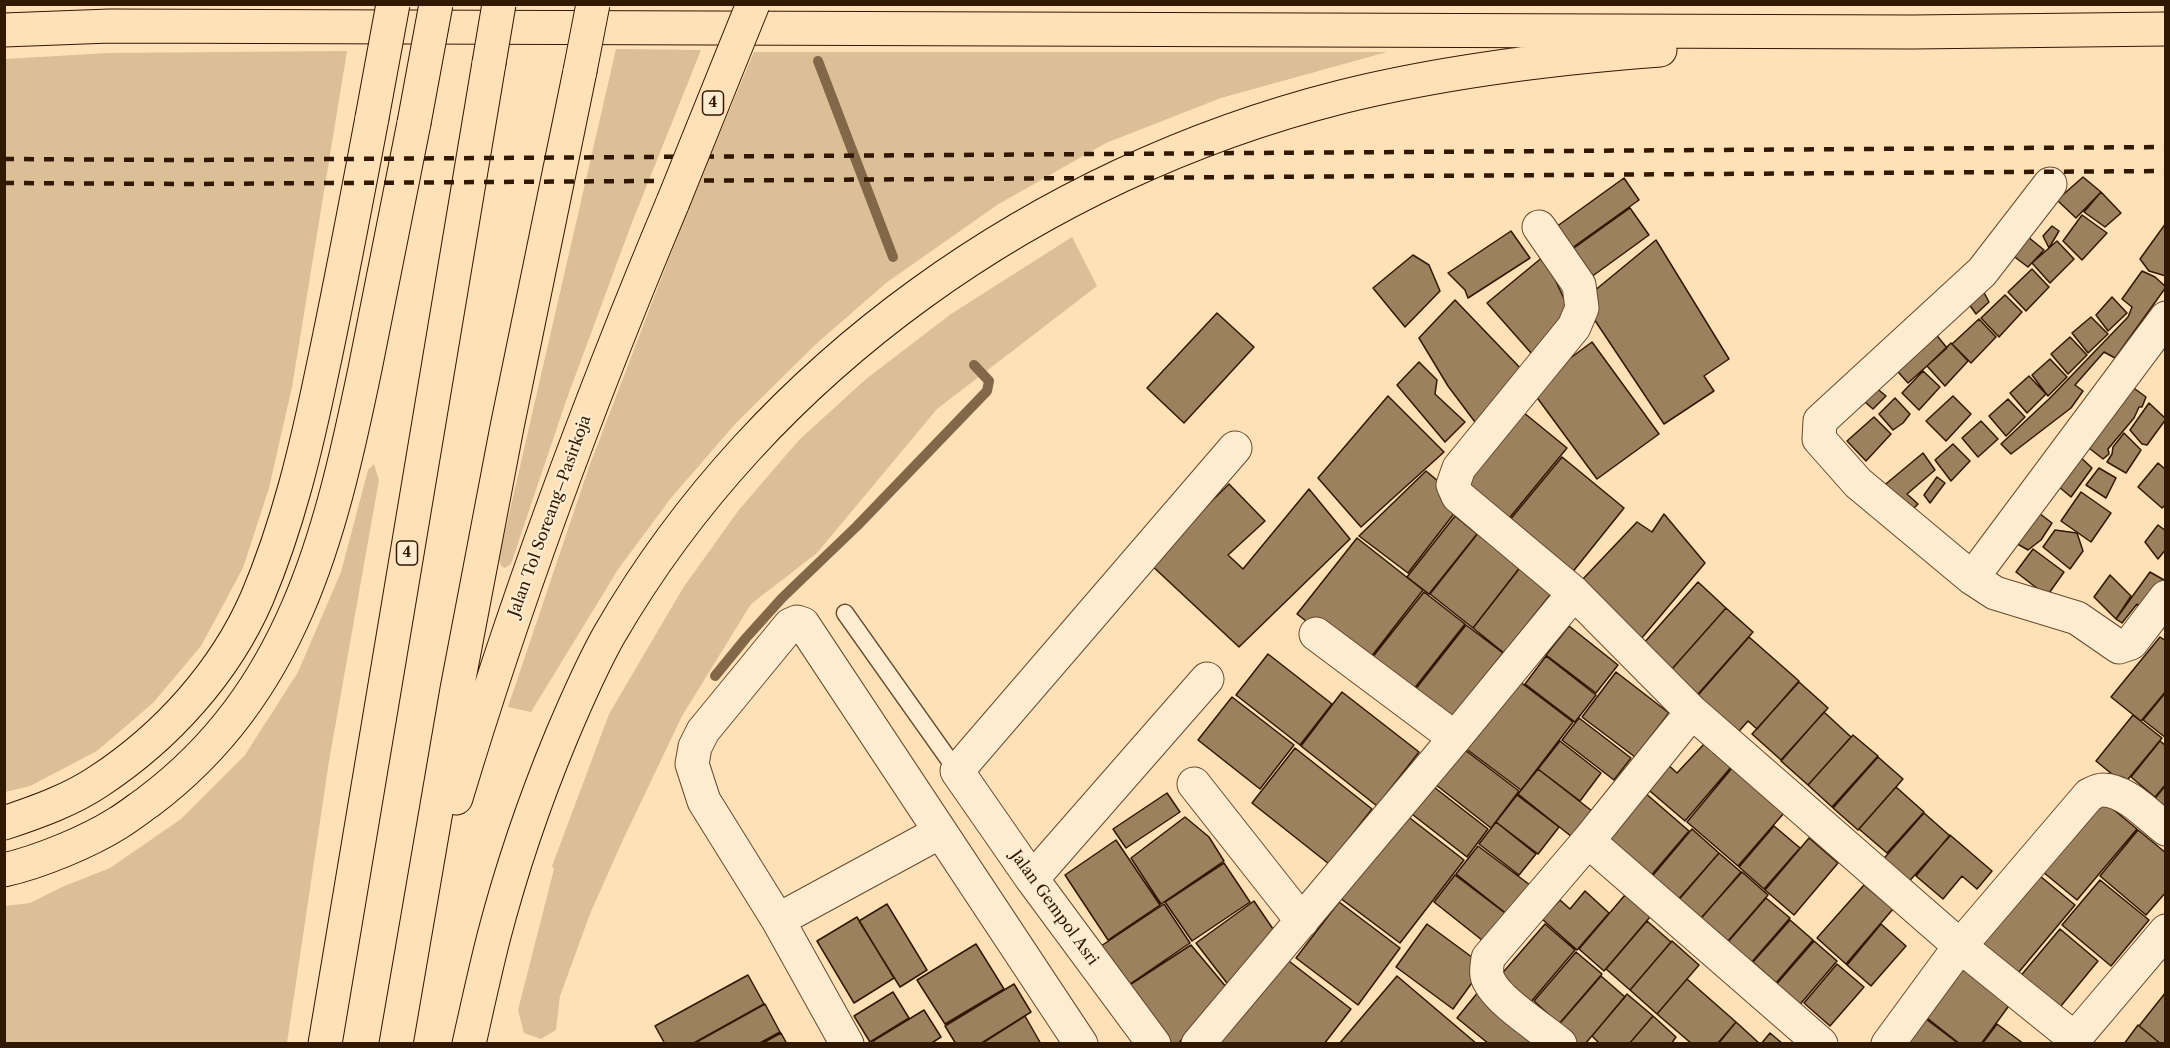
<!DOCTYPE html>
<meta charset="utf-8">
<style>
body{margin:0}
#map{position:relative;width:2170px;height:1048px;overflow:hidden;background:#fee1b6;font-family:"Libre Caslon Text",serif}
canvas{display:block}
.frame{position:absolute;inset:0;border:6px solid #311800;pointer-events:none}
</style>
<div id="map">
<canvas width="2170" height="1048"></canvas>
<div class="frame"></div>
</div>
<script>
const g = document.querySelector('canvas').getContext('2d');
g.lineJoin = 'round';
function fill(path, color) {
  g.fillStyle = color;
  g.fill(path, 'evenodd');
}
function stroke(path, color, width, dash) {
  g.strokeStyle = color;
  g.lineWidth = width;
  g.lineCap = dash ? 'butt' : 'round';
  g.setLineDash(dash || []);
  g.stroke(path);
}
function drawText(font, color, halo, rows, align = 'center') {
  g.font = font + ' "Libre Caslon Text",serif';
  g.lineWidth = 4.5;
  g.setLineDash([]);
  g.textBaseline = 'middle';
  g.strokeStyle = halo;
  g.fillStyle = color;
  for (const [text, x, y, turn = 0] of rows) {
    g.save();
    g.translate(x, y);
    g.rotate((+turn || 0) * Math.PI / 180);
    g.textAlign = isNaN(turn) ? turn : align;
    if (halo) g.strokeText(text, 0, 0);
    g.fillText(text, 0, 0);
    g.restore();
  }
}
const green = new Path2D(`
 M616,49L701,50L631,225L566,401L511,564L505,568L501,566L499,558Z
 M347,51L292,387L269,488L243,568L201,646L153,703L97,751L30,786L5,792V59L108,53Z
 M754,52H1387L1221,98L1106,143L997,205L886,283L815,345L736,423L671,498L619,568L531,712L508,707L589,467L689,206Z
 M1072,237L1097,286L937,409L817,553L751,604L682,716L621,844L590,914L560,996L556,1030L541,1039L524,1033L518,1010L554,869L552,866L609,714L683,588L738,511L799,440L866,379L951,314Z
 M374,464L379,480L329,761L287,1043H5V906L30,903L62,887L110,868L181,819L245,755L298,672L341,572L368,470Z`);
const stream = new Path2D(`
 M818,61L893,257
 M715,676L746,638L782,598L857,526L987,391L989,381L974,365`);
const building = new Path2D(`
 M2083,177L2101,192L2076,218L2057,200Z
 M1624,178L1639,200L1572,248L1556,227Z
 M2101,192L2121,213L2105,227L2084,212Z
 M1630,208L1649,235L1587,280L1567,253Z
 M2082,215L2107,233L2082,260L2063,241Z
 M2166,223V276L2149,271L2140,259Z
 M2052,226L2059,231L2049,248L2043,236Z
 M1511,231L1530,258L1468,298L1465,290L1448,273Z
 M2022,232L2044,250L2028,267L2008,252Z
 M1656,240L1729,359L1704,376L1714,391L1664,424L1582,301Z
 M2057,241L2074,259L2050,283L2032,263Z
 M1413,255L1429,265L1440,291L1405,327L1373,288Z
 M1544,256L1575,322L1532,354L1487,303Z
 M2032,269L2049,287L2026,311L2008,292Z
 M2142,271L2155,277L2166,287L2115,358L2104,352L2075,385L2083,391L2071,408L2011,454L2001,444L2049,399L2128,317L2132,307L2122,299Z
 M1980,285L1989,302L1976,314L1964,297Z
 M2005,295L2022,312L1999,337L1981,318Z
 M2112,297L2127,313L2108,331L2096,315Z
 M1455,300L1526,374L1478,426L1448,386L1419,338Z
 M1217,313L1254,347L1184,423L1147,388Z
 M2091,317L2108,334L2088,353L2072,333Z
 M1979,319L1996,337L1971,363L1952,344Z
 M1930,327L1947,348L1908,383L1890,363Z
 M2070,337L2087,355L2068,374L2051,354Z
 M1592,342L1659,434L1597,479L1530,388Z
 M1951,343L1968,361L1945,386L1927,366Z
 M2050,359L2067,377L2048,396L2032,375Z
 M1419,362L1437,380L1435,394L1465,422L1445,442L1397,385Z
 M1923,371L1940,387L1919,410L1902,393Z
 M2029,376L2046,394L2027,413L2010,393Z
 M1869,382L1886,396L1873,409L1858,396Z
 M2131,386L2146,397L2142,407H2139L2134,418L2108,449L2109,454L2103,459L2084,444Z
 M1388,396L1444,452L1361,527L1318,478Z
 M1953,396L1971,414L1946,441L1926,421Z
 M1895,398L1910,414L1903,423L1893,430L1879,414Z
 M2008,399L2025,417L2006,436L1989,416Z
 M2149,403L2166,419L2147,445L2142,444L2130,430Z
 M1518,408L1567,448L1506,522L1457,482Z
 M1874,417L1891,434L1866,461L1847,441Z
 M1981,421L1998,439L1978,457L1962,438Z
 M2124,433L2141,450L2126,473L2107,462L2112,454L2113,447Z
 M1953,444L1970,461L1951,481L1935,460Z
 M1923,453L1935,470L1907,494L1918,504L1904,518L1881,488Z
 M2077,454L2092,468L2071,497L2052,481Z
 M1562,457L1624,508L1567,579L1504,527Z
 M2158,463L2166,470V504L2162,508L2138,487Z
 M2099,468L2116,478L2106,498L2086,485Z
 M1426,471L1463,502L1408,573L1359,536Z
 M1937,477L1945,483L1930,503L1924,495Z
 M1229,484L1265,521L1228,555L1243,569L1309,489L1350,539L1239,647L1149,563Z
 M2081,492L2111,513L2091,542L2061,521Z
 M2035,510L2052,523L2041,540L2028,550L2014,542Z
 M1664,514L1705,563L1641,639L1582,580L1637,522L1652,532Z
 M1455,516L1477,534L1429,594L1407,577Z
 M1486,523L1528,557L1473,628L1430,594Z
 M2158,525L2166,531V549L2158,559L2145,542Z
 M2055,530L2077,533L2083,551L2070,569L2043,547Z
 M1357,538L1423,590L1364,666L1297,614Z
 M2033,549L2064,572L2047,596L2016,572Z
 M1526,560L1558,585L1504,653L1473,628Z
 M2150,572L2164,580L2146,611L2137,604L2122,623L2116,619Z
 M2110,575L2131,596L2116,619L2094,597Z
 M1698,582L1726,608L1672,669L1643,644Z
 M1424,592L1465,624L1406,699L1364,668Z
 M1726,608L1753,632L1691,702L1664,678Z
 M1466,625L1503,653L1444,728L1407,700Z
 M1569,626L1618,665L1596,693L1546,655Z
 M1749,637L1799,681L1757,729L1748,721L1733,738L1692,702Z
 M2160,637L2166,641V691L2141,721L2111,697Z
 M1268,654L1332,704L1300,745L1236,695Z
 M1546,656L1596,695L1575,722L1525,684Z
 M1616,672L1669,713L1635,757L1582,717Z
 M1515,678L1573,722L1521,790L1465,748Z
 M1799,682L1828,708L1781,760L1752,734Z
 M1342,692L1419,752L1377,806L1301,746Z
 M2166,692V738L2143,720Z
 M1232,697L1294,745L1260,789L1198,740Z
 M1824,712L1851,737L1808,785L1781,761Z
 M2133,715L2162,738L2124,784L2096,761Z
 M1579,718L1631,758L1614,780L1562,740Z
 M1853,735L1878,756L1832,807L1808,785Z
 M1560,741L1601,773L1580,801L1538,769Z
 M2160,741L2166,746V784L2155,797L2131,777Z
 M1705,743L1732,766L1685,821L1644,786L1665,762L1677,773Z
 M1461,747L1519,791L1491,828L1431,781Z
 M1295,748L1372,809L1329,864L1252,803Z
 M1878,757L1903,779L1858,830L1833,808Z
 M1732,768L1784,813L1738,866L1687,822Z
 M1538,769L1592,811L1572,837L1518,794Z
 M1430,784L1488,829L1467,857L1408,811Z
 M2166,785V812L2152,802Z
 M1896,787L1924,812L1887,853L1859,829Z
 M1644,792L1689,831L1643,885L1599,847Z
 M1167,793L1180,812L1126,848L1113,829Z
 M1517,795L1559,827L1538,854L1496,822Z
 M2102,800L2137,829L2077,900L2043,872Z
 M1924,813L1950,836L1904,887L1879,864Z
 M1406,815L1464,860L1400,943L1340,898Z
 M1185,817L1209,837L1224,861L1161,904L1131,858Z
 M1496,822L1536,854L1519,875L1479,844Z
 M1774,826L1800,848L1764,889L1739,867Z
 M1692,829L1719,853L1670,910L1643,887Z
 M2138,830L2166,853V892L2146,915L2100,876Z
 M1950,835L1992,871L1977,889L1962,876L1943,899L1916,876Z
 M1809,838L1838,863L1794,915L1765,890Z
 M1116,840L1160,905L1108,940L1065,875Z
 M1478,846L1534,888L1512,918L1456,874Z
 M1719,853L1741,872L1692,929L1670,909Z
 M1224,863L1250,902L1192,941L1165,902Z
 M1742,872L1768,895L1728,941L1701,918Z
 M1455,875L1509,916L1487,944L1434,902Z
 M2040,876L2075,905L2013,979L1978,950Z
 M2100,880L2149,920L2111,966L2062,925Z
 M1864,885L1893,909L1846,964L1817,938Z
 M1585,891L1609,913L1577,950L1542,919L1560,900L1570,909Z
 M1625,895L1650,917L1604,971L1579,949Z
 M1766,898L1790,918L1751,963L1727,943Z
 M1254,901L1275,932L1230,987L1196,943Z
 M1339,902L1400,948L1358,1005L1296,958Z
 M887,904L927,970L900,987L859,921Z
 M1164,904L1190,943L1127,986L1101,946Z
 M857,917L894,978L854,1003L817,941Z
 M1790,920L1813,940L1776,983L1753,962Z
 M1647,921L1671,942L1630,990L1606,969Z
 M1427,924L1484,966L1453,1009L1396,967Z
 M1545,924L1575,950L1530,1003L1499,977Z
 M1881,924L1906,946L1871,986L1847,965Z
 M2060,929L2098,961L2056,1012L2018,979Z
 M1672,941L1699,965L1657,1014L1630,990Z
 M1814,941L1837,961L1791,1015L1767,995Z
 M976,944L1004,989L945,1024L917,980Z
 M1191,945L1227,988L1178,1044H1165L1128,986Z
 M1576,952L1602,974L1559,1024L1534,1001Z
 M1285,958L1351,1009L1324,1044H1218Z
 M1969,961L2016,996L1981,1044H1960L1927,1018Z
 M1837,964L1864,987L1830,1026L1804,1003Z
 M748,975L764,1004L692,1044H665L655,1026Z
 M1397,976L1477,1044H1339Z
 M1601,976L1625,997L1585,1044H1571L1555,1029Z
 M1687,979L1736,1022L1717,1044H1692L1657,1014Z
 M1014,984L1031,1012L980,1044H956L945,1026Z
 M1479,991L1544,1044H1489L1457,1018Z
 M893,992L909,1018L870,1042L854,1016Z
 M2166,992V1044H2161L2139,1026Z
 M1627,994L1653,1016L1629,1044H1600L1592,1036Z
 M765,1004L780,1032L758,1044H693Z
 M924,1010L941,1037L930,1044H875L873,1041Z
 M1025,1016L1041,1044H981Z
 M1653,1016L1676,1037L1671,1044H1629Z
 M1922,1016L1959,1044H1901Z
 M1736,1022L1760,1044H1718Z
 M1997,1024L2024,1044H1982Z
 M2138,1025L2161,1044H2124Z
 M781,1033L787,1044H761Z
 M1770,1033L1783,1044H1761Z`);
const service = new Path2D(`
 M845,613L957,771`);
const minor = new Path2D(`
 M2050,184L1982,272L1820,421L1819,439L1858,483L1972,578L1995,593L2077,618L2119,647L2131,643L2166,597
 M1539,227L1579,285L1582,308L1574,327L1459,468L1453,485L1458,496L1574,593L1692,712L1960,946L2074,1038
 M1972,578L2166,318
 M1316,634L1455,738
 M1194,784L1302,921
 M1588,841L1821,1044
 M1032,879L1207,679
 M778,920L940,832
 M847,1044L778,920L704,801L692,764L695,747L703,731L790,625L797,622L803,624L1081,1044
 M1154,1044L1032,879L957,771L1235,448
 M1198,1044L1455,738L1574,593
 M1560,1044C1541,1028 1499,1002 1489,981C1485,974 1487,966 1488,958L1588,841L1692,712
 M1888,1044L1960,946L2089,795C2093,793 2098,790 2103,790C2126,790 2149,816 2166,829
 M2070,1044L2166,931`);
const motorway = new Path2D(`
 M4,30L110,26L1913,32L2166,29
 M456,798C517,595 591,397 673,202
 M4,823C37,812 71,800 99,781C166,737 225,672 257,598C288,525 306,449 322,372C340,288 356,203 372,118
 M4,870C39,862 88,842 118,823C128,817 138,809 148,802C293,693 330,537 365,369C382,287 398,205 414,123
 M325,1044L489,63
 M396,1044L457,689L507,427L580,71
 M469,1044C477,1008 485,971 494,936C512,867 535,800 562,735C576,702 591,667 609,635C765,365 1041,173 1341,97C1445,71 1553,58 1660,50`);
const rail = new Path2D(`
 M4,159L185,160L2166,147
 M4,183L187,184L2166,171`);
const motorwayBridge = new Path2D(`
 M489,63L499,4
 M580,71L593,4
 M372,118L393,4
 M414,123L436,4
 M673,202L753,4`);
const shields = [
 [713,103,21],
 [407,553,21]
];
const shieldNames = [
 ["4",713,103],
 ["4",407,553]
];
const streetNames = [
 ["Jalan Tol Soreang–Pasirkoja",550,516,-70],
 ["Jalan Gempol Asri",1054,908,54]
];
fill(green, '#dbbf97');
stroke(stream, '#826848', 10);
fill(building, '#9c815f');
stroke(building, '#311800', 1.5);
stroke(service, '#644a2e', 19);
stroke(minor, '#644a2e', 35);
stroke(motorway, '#311800', 35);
stroke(service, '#feecd0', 16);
stroke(minor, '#feecd0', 33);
stroke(motorway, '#fee1b6', 33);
stroke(rail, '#311800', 4.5, [10, 10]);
stroke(motorwayBridge, '#311800', 35, []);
stroke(motorwayBridge, '#fee1b6', 33);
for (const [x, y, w] of shields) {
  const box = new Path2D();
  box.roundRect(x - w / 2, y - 12, w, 24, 4.5);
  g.fillStyle = '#feecd0';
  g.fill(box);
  stroke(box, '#311800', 1.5);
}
drawText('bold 15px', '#311800', null, shieldNames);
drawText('16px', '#311800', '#feecd0', streetNames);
</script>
